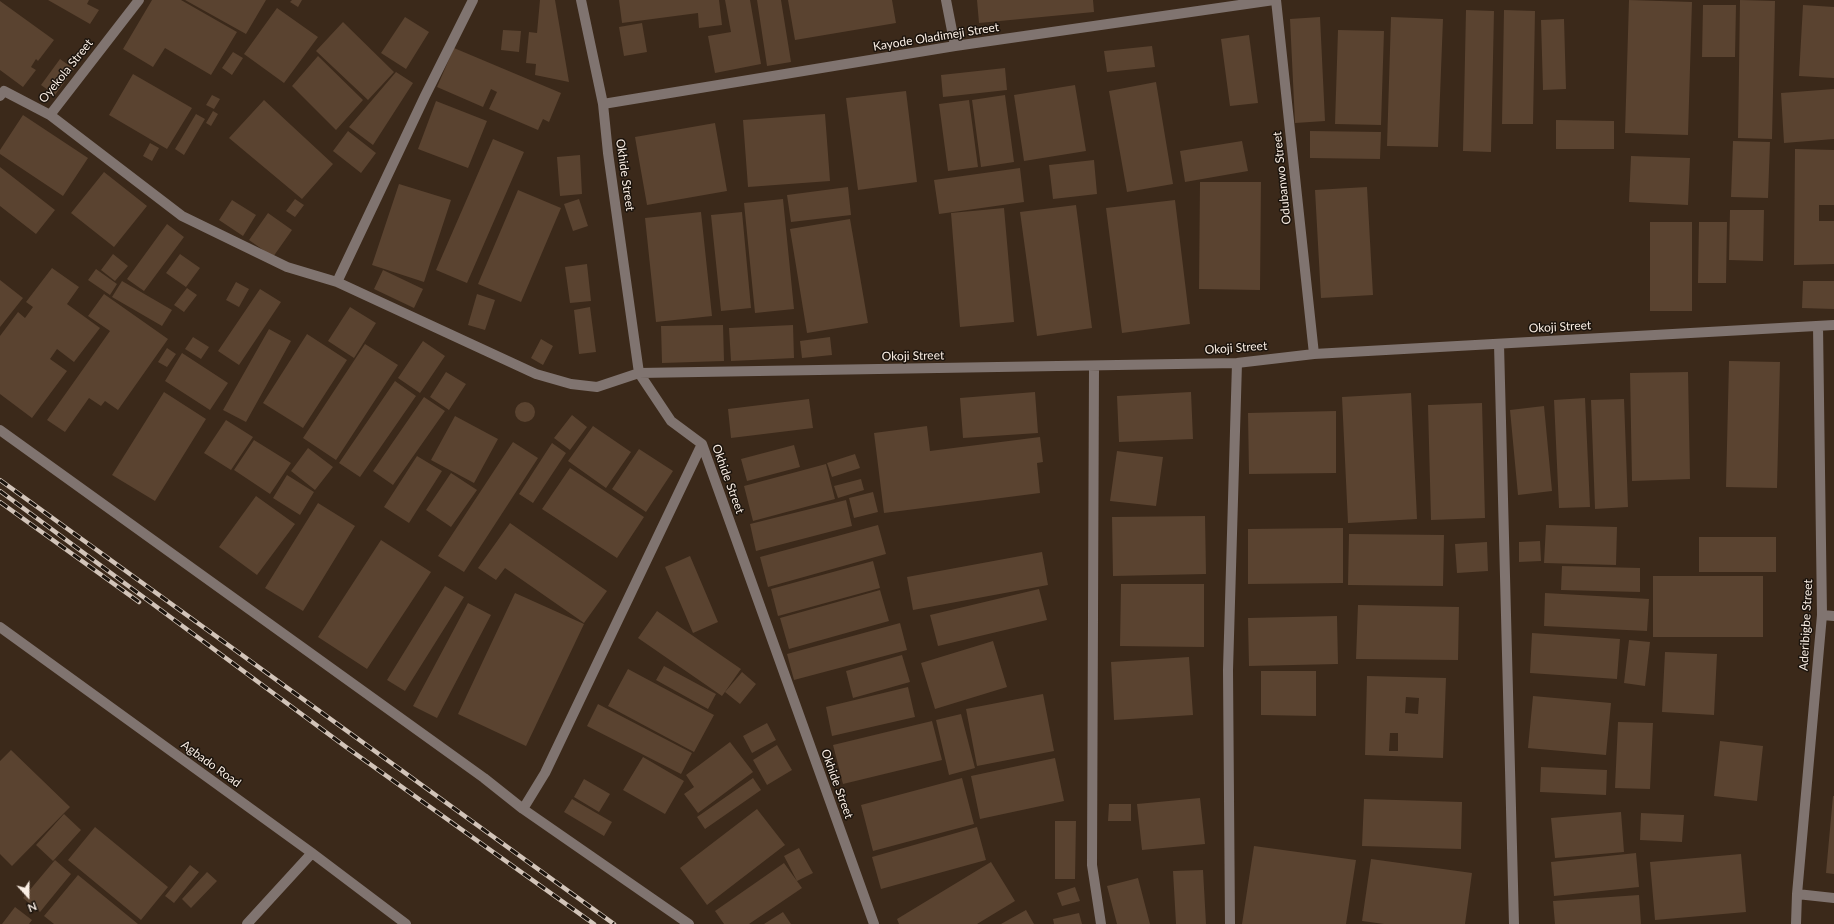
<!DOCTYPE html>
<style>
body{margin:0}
#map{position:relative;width:1834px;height:924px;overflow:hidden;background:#3b291a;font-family:Lato,sans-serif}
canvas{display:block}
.north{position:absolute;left:8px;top:876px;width:40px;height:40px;-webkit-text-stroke:3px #1c140d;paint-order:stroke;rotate:159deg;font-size:11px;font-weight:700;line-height:16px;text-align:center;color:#faeee4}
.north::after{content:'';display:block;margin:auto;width:14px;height:18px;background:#faeee4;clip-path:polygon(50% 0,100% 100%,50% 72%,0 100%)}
</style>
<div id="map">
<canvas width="1834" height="924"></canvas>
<div class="north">N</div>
</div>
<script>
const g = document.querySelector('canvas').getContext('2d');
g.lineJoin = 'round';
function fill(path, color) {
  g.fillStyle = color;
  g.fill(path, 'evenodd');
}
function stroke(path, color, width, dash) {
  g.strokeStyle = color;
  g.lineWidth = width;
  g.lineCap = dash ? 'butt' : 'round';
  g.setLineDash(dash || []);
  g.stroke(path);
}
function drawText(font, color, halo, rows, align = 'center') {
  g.font = font + ' Lato,sans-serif';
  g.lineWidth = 3;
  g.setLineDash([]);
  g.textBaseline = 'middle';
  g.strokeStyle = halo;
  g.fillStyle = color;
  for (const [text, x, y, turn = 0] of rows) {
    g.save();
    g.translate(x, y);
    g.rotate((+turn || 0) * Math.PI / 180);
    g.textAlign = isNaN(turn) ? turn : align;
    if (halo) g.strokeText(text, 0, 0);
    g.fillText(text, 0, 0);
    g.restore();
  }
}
const building = new Path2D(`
 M48,0H89L87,4L99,10L90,24Z
 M152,0H181L237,32L211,75L165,48L153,67L123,49Z
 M185,0H266L246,34Z
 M292,0H302L298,7L290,2Z
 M540,0H555L569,82L535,75L536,64L526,63L529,32L537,33Z
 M619,0H719L722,25L699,28L698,13L622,23Z
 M725,0H750L761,64L715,73L708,36L731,32Z
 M757,0H781L791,62L767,66Z
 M788,0H892L896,23L795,40Z
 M977,0H1093L1094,12L979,23Z
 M1629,0L1692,2L1688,135L1625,133Z
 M1740,0L1775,1L1772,139L1738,138Z
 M0,1L54,40L38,61L36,59L31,67L36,70L23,87L0,70Z
 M1703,5H1736L1735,57H1702Z
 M1803,5L1834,7V78L1799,76Z
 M277,8L318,37L284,83L244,54Z
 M1466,10L1494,11L1491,152L1463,151Z
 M1504,10L1535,11L1533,124H1502Z
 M405,17L429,32L406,69L381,53Z
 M1320,17L1325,121L1295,123L1290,19Z
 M1391,17L1443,19L1438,147L1387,146Z
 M1564,19L1566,89L1543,90L1541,20Z
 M343,22L394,72L368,100L316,51Z
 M642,23L647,52L624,56L619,27Z
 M503,30L521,31L519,52L501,50Z
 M1338,30L1384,31L1381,125L1335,124Z
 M1249,35L1258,103L1230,106L1221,39Z
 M1152,46L1155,67L1107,72L1104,51Z
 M454,48L561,93L549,122L543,119L538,130L489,109L497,92L491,89L483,107L437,87Z
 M233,52L243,58L232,75L222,68Z
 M318,56L363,100L336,130L292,86Z
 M60,59L74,69L55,95L41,85Z
 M1005,68L1007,90L943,97L941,75Z
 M396,72L413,83L373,145L349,127Z
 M133,74L192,108L167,149L109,115Z
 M1156,82L1173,184L1127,192L1109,91Z
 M1075,85L1086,151L1024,161L1014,95Z
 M1834,89V139L1784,143L1781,93Z
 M906,91L917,182L858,190L846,98Z
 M212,95L220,99L214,109L206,105Z
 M1005,95L1014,162L981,167L972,100Z
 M264,100L333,164L302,199L229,138Z
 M969,100L978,167L948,171L939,104Z
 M436,101L487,121L468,168L418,149Z
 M213,111L218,114L211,126L206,123Z
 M196,114L205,119L184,155L175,149Z
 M825,114L830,181L748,187L743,120Z
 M23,115L88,158L63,196L0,154V150Z
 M1556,120L1614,121V149H1556Z
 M715,123L727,191L647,205L635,137Z
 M348,131L376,153L361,173L333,151Z
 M1310,131L1381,132L1380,159L1310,158Z
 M493,139L524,152L467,283L436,270Z
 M1242,141L1248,171L1185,182L1180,151Z
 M1733,141L1770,142L1768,198L1731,197Z
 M150,143L159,148L152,161L143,156Z
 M1795,149L1834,150V205H1819V221H1834V264L1794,265Z
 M580,155L582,194L560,196L557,157Z
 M1631,156L1690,158L1688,205L1629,202Z
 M1094,160L1097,194L1053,199L1049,165Z
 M0,167L55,210L36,234L0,206Z
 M1020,168L1024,202L939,214L934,180Z
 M104,172L147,206L114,247L71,213Z
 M1200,182H1261L1260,290L1199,289Z
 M399,184L451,200L424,282L372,265Z
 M848,187L851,215L791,222L787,195Z
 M1367,187L1373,295L1321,298L1315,190Z
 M518,190L561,208L521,302L478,284Z
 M295,199L304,205L295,217L286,211Z
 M579,199L588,226L573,231L564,204Z
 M783,199L794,309L755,313L744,203Z
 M232,200L256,215L243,236L219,220Z
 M1175,200L1190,324L1122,333L1106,208Z
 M1076,205L1092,328L1037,336L1020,212Z
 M1004,208L1014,322L960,327L951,213Z
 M1730,210H1764L1763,261L1729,260Z
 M701,212L712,316L656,322L645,218Z
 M742,212L751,308L721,311L711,215Z
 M268,213L292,230L273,257L249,240Z
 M850,219L868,323L807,333L790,229Z
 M1650,222H1692V311H1650Z
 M1699,222H1727L1726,283H1698Z
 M167,224L184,237L144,291L127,279Z
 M113,254L128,266L115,281L101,270Z
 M180,254L200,268L186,287L166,273Z
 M587,264L591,301L570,303L565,267Z
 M52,268L79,287L67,304L100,328L74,362L57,349L50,359L67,371L32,418L0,394V336L18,312L25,318L33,307L26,302Z
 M96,269L117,284L110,295L88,280Z
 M383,270L423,289L414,308L374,289Z
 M0,280L23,298L0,327Z
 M122,281L172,310L162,326L112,297Z
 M1803,281H1834V309L1802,308Z
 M236,282L249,289L239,307L226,300Z
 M187,288L197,295L184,312L174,305Z
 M260,289L281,302L239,365L218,351Z
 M104,294L168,339L118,410L105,401L101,406L89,398L65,432L47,420L110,331L88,316Z
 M477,294L495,300L485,330L468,325Z
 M350,307L376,323L354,358L328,341Z
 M590,307L596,352L579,354L574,310Z
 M723,325L724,361L662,363L661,326Z
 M793,325L794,358L731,361L729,328Z
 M269,329L291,341L246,422L223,410Z
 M307,334L347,360L303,428L263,403Z
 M193,337L209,347L201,359L185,349Z
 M830,337L832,355L802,358L800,341Z
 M541,339L553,346L543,365L531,358Z
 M423,341L445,356L420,393L398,378Z
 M365,344L398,365L336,460L303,438Z
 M167,348L176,354L167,367L158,362Z
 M182,353L228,383L210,410L165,381Z
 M1729,361L1780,362L1777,488L1726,487Z
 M446,372L466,384L449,410L430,397Z
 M1688,372L1690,479L1632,481L1630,373Z
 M395,381L416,396L360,477L339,463Z
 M164,392L206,419L155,501L112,475Z
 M1035,392L1038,433L963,438L960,398Z
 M1191,392L1193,439L1119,442L1117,396Z
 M1411,393L1417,519L1348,523L1342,397Z
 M424,397L445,411L393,485L373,471Z
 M1585,398L1590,507L1559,508L1554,400Z
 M809,399L813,428L731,438L728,409Z
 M1624,399L1628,507L1595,509L1591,400Z
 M515 412a10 10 0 1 1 20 0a10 10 0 1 1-20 0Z
 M1482,403L1485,518L1431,520L1428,405Z
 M1544,406L1552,491L1518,495L1510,410Z
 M1336,411V473L1249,474L1248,413Z
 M572,415L587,427L570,450L554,438Z
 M455,416L498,439L474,483L431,460Z
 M226,420L253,437L231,470L204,453Z
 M593,426L631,452L606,488L568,461Z
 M927,426L930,451L1040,437L1043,462L1037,463L1040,493L884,513L874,433Z
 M254,440L291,463L270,494L234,470Z
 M513,442L538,458L464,572L438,556Z
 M552,443L566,453L533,503L519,494Z
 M794,445L800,467L747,481L741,459Z
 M308,448L333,467L315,490L291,471Z
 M639,449L673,471L646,512L612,489Z
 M1117,451L1163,457L1156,506L1110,501Z
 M855,454L860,468L832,477L827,463Z
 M417,456L442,471L409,523L384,507Z
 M826,464L835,499L753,521L744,486Z
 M570,468L644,517L617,558L542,509Z
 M451,473L477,490L451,527L426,510Z
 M287,475L314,492L300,515L273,498Z
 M861,479L864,490L838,498L834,486Z
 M873,492L878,512L854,518L849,498Z
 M256,496L295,524L257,575L219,547Z
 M846,500L852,526L756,551L750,524Z
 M318,503L355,526L303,611L265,588Z
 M1205,516L1206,574L1113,576L1112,517Z
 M510,523L607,591L584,623L505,568L496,580L478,568Z
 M878,525L886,554L768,587L760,557Z
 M1546,525L1617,527L1616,565L1544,563Z
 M1343,528V583L1248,584V529Z
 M1349,534L1444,535L1443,586L1348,585Z
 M1699,537H1776V572H1699Z
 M381,540L431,572L367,669L318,637Z
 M1540,541L1541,561L1519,562V542Z
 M1487,542L1488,571L1457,573L1455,544Z
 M1042,552L1048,585L913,610L907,577Z
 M690,556L718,622L693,633L665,567Z
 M873,561L880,588L778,616L771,589Z
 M1562,566L1640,568V592L1561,590Z
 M1653,576H1763V637H1653Z
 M1121,584H1204V647L1120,646Z
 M445,586L464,597L405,691L387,680Z
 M1039,589L1047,620L938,646L930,615Z
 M880,590L889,621L789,649L780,618Z
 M515,593L584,624L526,746L458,714Z
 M1545,593L1649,599L1647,631L1544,626Z
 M468,603L491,615L437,718L413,706Z
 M1358,605L1459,607L1458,660L1356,659Z
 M657,611L741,669L722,696L638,638Z
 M1337,616L1338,664L1249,666L1248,618Z
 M900,623L907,650L794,680L787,654Z
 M1532,633L1620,639L1617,679L1530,673Z
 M1629,640L1650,642L1645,686L1624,683Z
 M993,641L1007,687L935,709L921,663Z
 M1665,652L1717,654L1714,715L1662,712Z
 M902,655L910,682L853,698L846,671Z
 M1189,657L1193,715L1114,720L1111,662Z
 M664,666L716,694L708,709L656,680Z
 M628,669L714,715L694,752L608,706Z
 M1261,671H1316V716L1261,715Z
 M742,672L756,684L740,704L725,692Z
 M1367,676L1446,678L1443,758L1365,755ZM1406,697L1419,698L1418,714L1405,713ZM1390,733H1398V751H1389Z
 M908,687L915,717L832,736L826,707Z
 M1043,694L1054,751L977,766L966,709Z
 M1533,696L1611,703L1606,755L1528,748Z
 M598,704L692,753L681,774L587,726Z
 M961,714L975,768L949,775L936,720Z
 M932,721L942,760L843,784L833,745Z
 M1618,722L1653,723L1650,789L1615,788Z
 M767,723L776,740L752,753L743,736Z
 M1720,741L1763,746L1757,801L1714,796Z
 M730,742L753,772L698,813L684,794L694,787L686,775Z
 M777,745L792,770L767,785L753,760Z
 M11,750L70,807L12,866L0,854V761Z
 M643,757L684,781L665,814L623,790Z
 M1055,758L1064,801L980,819L971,776Z
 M1541,767L1607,770L1606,795L1540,792Z
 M753,778L761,790L705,829L697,817Z
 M962,778L974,824L873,851L861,805Z
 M584,779L610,794L599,812L574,797Z
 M1833,796H1834V874L1826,873Z
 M1200,798L1205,844L1142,850L1137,804Z
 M572,799L612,822L604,836L564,812Z
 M1364,799L1462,802L1461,849L1362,846Z
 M1109,804H1131V821H1108Z
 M757,809L785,845L707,905L680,868Z
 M1621,812L1624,852L1555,858L1551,818Z
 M1641,813L1684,815L1682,842L1640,840Z
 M64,814L81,830L53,861L36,845Z
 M1055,821H1076L1075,879H1055Z
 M95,827L168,887L141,920L68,860Z
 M977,827L986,860L881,889L872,857Z
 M1254,846L1356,860L1346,924H1242Z
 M799,848L813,873L797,881L784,856Z
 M1636,853L1639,887L1554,896L1551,862Z
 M1741,854L1746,912L1655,920L1650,862Z
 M1371,859L1472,873L1465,924H1384L1362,921Z
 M55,860L71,874L40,912L23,898Z
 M991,862L1015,901L977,924H899L897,919Z
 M784,863L802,888L749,924H724L715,911Z
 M190,865L199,872L174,903L165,896Z
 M1203,870L1206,924H1176L1173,871Z
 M207,872L217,881L191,908L182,899Z
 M78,875L138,924H54L44,916Z
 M1138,878L1150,924H1117L1107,886Z
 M1075,887L1080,901L1062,906L1057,893Z
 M1639,895L1641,924H1555L1553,901Z
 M15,907L32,920L29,924H2Z
 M1026,910L1034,924H1001Z
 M783,912L791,924H764Z
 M1079,913L1082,924H1054L1053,919Z`);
const minor = new Path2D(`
 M581,0L603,104L608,153L639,373L671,421L702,444L874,924
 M946,0L955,46
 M1276,0L1314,354
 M0,96L4,91L50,115L139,0
 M603,104L955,46L1274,0
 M50,115L182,216L287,267L337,282L536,374L571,384L597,387L639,373L1237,363L1314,354L1834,325
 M337,282L425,96L473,0
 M1499,344L1514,924
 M1094,366L1092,865L1101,924
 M0,430L484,778L523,809L689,924
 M1822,615L1834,616
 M0,627L312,853L406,924
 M523,809L545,773L702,444
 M1797,894L1834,898
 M247,924L312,853
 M1230,924L1228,670L1237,363
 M1796,924L1797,894L1822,615L1818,326`);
const rail = new Path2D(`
 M0,480L614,924
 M0,491L346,747L594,924
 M0,502L139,602`);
const streetNames = [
 ["Kayode Oladimeji Street",936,37,-9],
 ["Oyekola Street",66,71,-51],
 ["Okhide Street",625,175,82],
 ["Odubanwo Street",1282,178,-96],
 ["Okoji Street",1560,327,-3],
 ["Okoji Street",1236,348,-4],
 ["Okoji Street",913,356,-1],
 ["Okhide Street",728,479,70],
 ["Aderibigbe Street",1806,625,-87],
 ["Agbado Road",211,764,36],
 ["Okhide Street",837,784,70]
];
fill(building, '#5a4330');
stroke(minor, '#807470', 10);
stroke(rail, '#d2c4b9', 4.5);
stroke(rail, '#1c140d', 3, [9]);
drawText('12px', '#faeee4', '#1c140d', streetNames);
</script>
